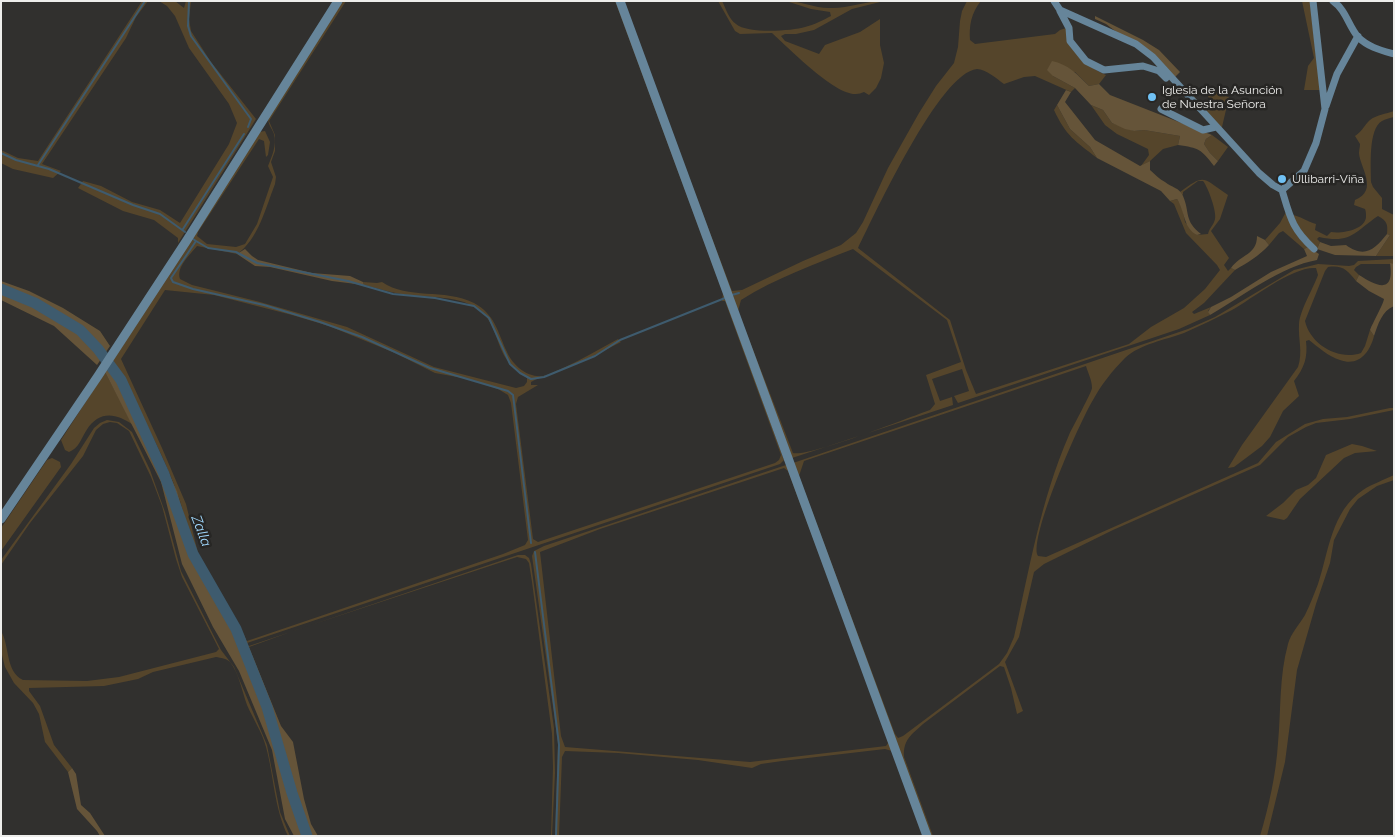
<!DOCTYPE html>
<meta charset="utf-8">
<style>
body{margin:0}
#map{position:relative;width:1395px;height:837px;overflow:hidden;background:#31302e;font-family:Raleway,sans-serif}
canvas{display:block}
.frame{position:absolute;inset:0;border:2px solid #ededeb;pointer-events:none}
</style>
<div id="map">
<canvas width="1395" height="837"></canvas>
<div class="frame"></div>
</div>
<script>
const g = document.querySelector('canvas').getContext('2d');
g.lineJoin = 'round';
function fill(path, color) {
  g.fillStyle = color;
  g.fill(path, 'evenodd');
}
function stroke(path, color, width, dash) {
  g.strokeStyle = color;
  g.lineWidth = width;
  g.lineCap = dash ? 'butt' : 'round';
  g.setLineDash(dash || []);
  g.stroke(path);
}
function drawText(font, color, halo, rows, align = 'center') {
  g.font = font + ' Raleway,sans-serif';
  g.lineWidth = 5;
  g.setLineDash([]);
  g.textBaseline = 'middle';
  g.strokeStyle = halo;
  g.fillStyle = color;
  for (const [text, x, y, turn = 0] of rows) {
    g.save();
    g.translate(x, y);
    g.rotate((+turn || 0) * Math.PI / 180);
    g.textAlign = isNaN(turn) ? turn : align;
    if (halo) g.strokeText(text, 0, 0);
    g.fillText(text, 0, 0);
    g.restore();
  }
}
const green = new Path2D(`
 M142,1H148L136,17L126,38L42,164L61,171L53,178L13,169L1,163V150L18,158L38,161Z
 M159,1H175L184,8L186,1H191L189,19L191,31L211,62L256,119L178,243V238L154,220L123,211L78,188L83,181L101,186L132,202L160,210L180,223L229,144L237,123L229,104L189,48L175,16L167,6Z
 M343,1H346L269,121L275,135V151L271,162L276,177L275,184C266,207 258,240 237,254L197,246C190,255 176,267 180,279L192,285L260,302L347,327L434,367L516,388L524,386L527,382V378C520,373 512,368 507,360C497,346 496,326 483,313C461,293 427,299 401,294C389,292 377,288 364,285L363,282L377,283L382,282C408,300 444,288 474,303C495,314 498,333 507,352C513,366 528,378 543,376C549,375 555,371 561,369C581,360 599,349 618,339L621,342C602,352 583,361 564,369C554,373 539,377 531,382V385H538L518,397L516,404L533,539L538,542L775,463L779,460L781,455L725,301H722L723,293L615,1H617L784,460L780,464L247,643V641L503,554L525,545L528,540L511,403L508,395L498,389L468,379L435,373L395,353L329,326L292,315L214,295L165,290L121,359L162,448L186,504L199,557C187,538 185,513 177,492C161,449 135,401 112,362L259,132L265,131L270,142L268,155L266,157L264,141L259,139L198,232L197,236L207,244L236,247L245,244L257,224L273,177L268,166C272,156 277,145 274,134C272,128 268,125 268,118Z
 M718,1H722C726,9 729,19 736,24C747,34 792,31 805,27C814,25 823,20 831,16L830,12L811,9L786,1C801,1 814,8 829,8C847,9 865,1 884,1L852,9L814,30L796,34H785L781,36L785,41L819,54L825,45L860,32L880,19V45L884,63L881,78L876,88L869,95L864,92C861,93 859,94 856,94C834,95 789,48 772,33L740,34L735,31Z
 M967,1H981C971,13 969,26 970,40L975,44L1055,34L1060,30L1066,28C1077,49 1082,65 1106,75L1099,84L1089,86L1075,72L1053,76L1075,88L1071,92L1035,76L1024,77L1004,84C997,79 986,69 977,69C940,72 875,214 858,248L950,320L966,370L976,394L1129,344L1151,327L1184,308L1205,289L1220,270L1217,265L1186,233L1174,204L1170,201L1177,199L1182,206L1185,222L1197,235L1208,234C1209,228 1214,225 1215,219C1217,212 1208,187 1203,181H1198L1183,192V195L1180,192C1206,173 1202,178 1228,195L1220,219L1211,231L1229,258L1224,265L1228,271L1231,268L1235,270L1204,303L1192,312L1194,314L1211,307L1208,311L1210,315L1179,329L958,403L954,396L969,391L962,369L932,379L940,401L952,397L953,405L792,458L659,98L732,291L742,290L803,261L841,245L856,233L863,222L888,168L919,113L936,86L954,63L958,47L960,21L962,11ZM853,249L947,320L961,362L926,375L935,404L930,410C907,418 810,457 793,453L738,311L741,300C776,278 815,264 853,249Z
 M1302,1H1310L1320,90H1304L1308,66L1314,58Z
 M1211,88L1229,97L1222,127H1219L1188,92L1190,90L1197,100L1204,103L1209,98L1206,93Z
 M1057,105L1070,129L1090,147L1097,158C1075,141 1066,136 1054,110Z
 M1091,105L1103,110L1112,123L1134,131L1144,130L1180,136L1178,145L1163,149L1150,161L1141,166L1149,155L1148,149L1117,134L1105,125Z
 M1394,111V117C1390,118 1385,119 1382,121C1368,129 1371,167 1371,182L1373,187L1382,198V209L1394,215V256H1376L1390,235L1387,234C1388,224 1387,221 1378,216C1354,232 1352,244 1319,237L1317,239L1320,242L1317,249L1310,245L1292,215C1298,215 1308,222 1316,224L1315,230L1327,236L1331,232C1341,234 1365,230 1366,217C1366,214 1366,211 1365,209L1354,205L1355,200C1379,190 1360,168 1359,153C1359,150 1360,147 1360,144L1355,136C1363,131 1364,125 1370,120C1376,115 1386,114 1394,111Z
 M1212,135L1228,147L1218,161L1210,153L1204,144L1206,139Z
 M1287,210C1290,226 1296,236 1308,247L1304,249L1283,231L1279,233L1269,245L1265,240L1280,223Z
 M1394,259V264H1361L1356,267L1354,270L1359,275L1356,281C1347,270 1343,265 1328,267L1325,271L1305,321C1310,344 1338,361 1361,353L1365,346L1370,330L1374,336C1370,352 1359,367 1340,360C1329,357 1318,347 1309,340L1306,341C1308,358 1304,368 1294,381L1299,396L1283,411L1270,437L1262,446L1234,467L1228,468L1242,445L1298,367C1303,352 1298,339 1299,324C1300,310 1313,289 1318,275L1316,268C1293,266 1253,298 1232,310C1216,318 1200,326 1184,333C1165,340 1140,344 1125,358C1113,370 1101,385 1093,400C1080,421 1028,539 1038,556L1046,557L1258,463L1276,442L1305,424L1323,419L1347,417L1390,408H1394V410L1350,419L1316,423L1306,427L1288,437L1260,465L1113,530L1044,564L1034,572L1019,637L1005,662L1023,711L1017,714L1011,688L1004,667L1000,666L923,724C911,735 903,740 904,757L933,836H930L793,463L1188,329L1215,317L1294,270L1318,264L1349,266L1354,265L1358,261ZM1086,366C1088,373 1092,380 1092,388C1092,392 1073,426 1069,435C1040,502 1030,567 1014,637L1007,653L999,664L903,736L898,738L895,734L799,476L804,461Z
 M105,372L133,425C116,413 99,410 86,431C81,439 79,448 69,452L65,450L61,440Z
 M107,420L119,422L132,432L150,470L165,512L181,571L221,650L234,667L267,745L280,812L290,836H288C274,808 274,776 266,747C262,732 253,719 247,705C242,692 239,673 230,662C226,658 221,658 216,657L153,672L138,679L104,686L29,688V691L40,706L54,745L72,768L68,772L45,742L39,714L33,703L14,683L5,667L1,651V631C10,646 5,671 23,680L87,681L119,677L216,652L219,649L182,577L176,559L162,506L151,477L129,431L117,423L110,422L103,424L96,430L83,456L30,523L1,565V560L71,464L94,428L100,423Z
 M1352,444L1362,446L1377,451L1355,453L1344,458L1300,499L1287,518L1284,520L1266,516L1283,503L1296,490L1308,485L1316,478L1326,455Z
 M52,458L60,462L61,467L1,551V528L47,460Z
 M786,465L789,468L925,836H923L892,751L885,749L782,761L761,764L752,768L698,760L618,753L565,751L562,757L559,836H555L558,743L532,556L534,551L544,546ZM784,468L788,471L887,737L888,743L886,746L750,762L565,747L561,736L540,552L600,529Z
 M1394,475V480L1377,486L1358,499L1350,509L1334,540L1330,563L1316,604L1297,670L1285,762L1267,836H1260C1269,806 1276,774 1278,743C1281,711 1279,676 1288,644C1291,633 1299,625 1305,615C1310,605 1314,594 1318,584C1329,551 1331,512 1363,490C1372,484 1384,480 1394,475Z
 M518,555H525L529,558L531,564L554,728L555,773L552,836H551L553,767L552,734L532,582L529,563L526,559L517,557L296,630L249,647V646Z`);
const forest = new Path2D(`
 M1095,16L1143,40L1159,50L1180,72L1175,77L1106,24L1095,19Z
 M1052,61C1068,64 1078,75 1089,86L1099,84L1110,95L1212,135L1206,139L1204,144L1210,153L1218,161L1214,166C1201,149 1199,148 1178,145L1180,136L1144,130L1134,131L1125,129L1112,123L1103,110L1091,105L1075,88L1053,76L1047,70Z
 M1066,90L1071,92L1065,102L1095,140L1140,166L1150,161V170C1155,174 1159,179 1165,182C1171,187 1180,188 1183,196C1190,212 1184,221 1201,234L1197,235C1183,228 1185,211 1177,199L1170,201L1161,191L1097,158L1090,147L1070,129L1057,105Z
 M1387,234L1390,235L1376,256L1335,255L1317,249L1320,242L1331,246L1346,245C1365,259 1375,249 1387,234Z
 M1257,236L1265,240L1269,245C1259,256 1247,263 1235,270L1231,268C1241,254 1257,255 1257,236Z
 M1308,247L1319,254L1317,260C1282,266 1241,297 1210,315L1208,312L1211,307L1231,297L1271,272L1307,256L1304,249Z
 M245,249L252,256L258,260L312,273L350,276L363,282L364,285L332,281L270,267L255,266L237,254Z
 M1390,263L1394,264V306C1382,311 1378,324 1374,336L1370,330C1373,322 1383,305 1384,299L1369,291L1356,281L1359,275C1375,285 1395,296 1390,263Z
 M1,281L29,291L63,308L100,331L110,346L97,365L54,326L1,300Z
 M112,362L131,394L177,491L193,548L199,557L208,580L235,619L244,635L281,726L293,742L304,799L311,824L318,836H294L285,819L272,750L257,714L239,671L213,627L190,580L182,564L161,482L105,372Z
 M72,768L76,774L81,805L90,813L105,836H100L97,831L77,809L68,772Z`);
const stream = new Path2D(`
 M189,1L188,26L191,36L251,119L248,127
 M1,153L16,160L49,169L133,205L160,214L185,232
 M38,165L145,1
 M183,229L244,134
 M193,239L196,241L171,278L173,282L193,289L264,305L320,322L362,337L430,368L508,391L513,395L531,543
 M196,241L208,248L236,252L257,263L348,281L393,294L435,298L474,306L489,318L510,364L520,373L531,379L544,377L595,356L620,340L725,298
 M732,295L739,293
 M535,552L559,745L556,836`);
const river = new Path2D(`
 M1,289L35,303L80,330L98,349L121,380L164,474L193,554L236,629L267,707L292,793L307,836`);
const minor = new Path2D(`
 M1054,1L1060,10L1136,44L1153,57L1259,173L1273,185L1282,190C1290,217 1292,229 1314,249
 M1333,1C1346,10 1348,25 1358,37C1368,47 1380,50 1394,54
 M1060,11L1069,28L1070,41L1086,61L1104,70L1143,66L1159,71L1166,78
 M1326,106L1337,74L1358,36
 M1161,109L1203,130L1216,127
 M1282,190L1304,171L1316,143L1325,109L1313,1`);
const tertiary = new Path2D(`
 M620,1L927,836
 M1,519L98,376L187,240L338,1`);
const markers = [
 [1152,97,5,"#70c1f4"],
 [1282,179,5,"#70c1f4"]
];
const poiNames = [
 ["Iglesia de la Asunción",1162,90],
 ["de Nuestra Señora",1162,104],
 ["Ullibarri-Viña",1292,179]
];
const waterNames = [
 ["Zalla",201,531,69]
];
fill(green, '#55452b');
fill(forest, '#655439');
stroke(stream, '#3e5b6e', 2);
stroke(river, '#3e5b6e', 11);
stroke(minor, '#66859a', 7);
stroke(tertiary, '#66859a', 9);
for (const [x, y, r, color] of markers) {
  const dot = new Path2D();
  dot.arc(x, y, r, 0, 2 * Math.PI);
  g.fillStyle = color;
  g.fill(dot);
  stroke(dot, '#272624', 2);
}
drawText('12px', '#ededeb', '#272624', poiNames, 'left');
drawText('italic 14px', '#9fd6fb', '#272624', waterNames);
</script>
